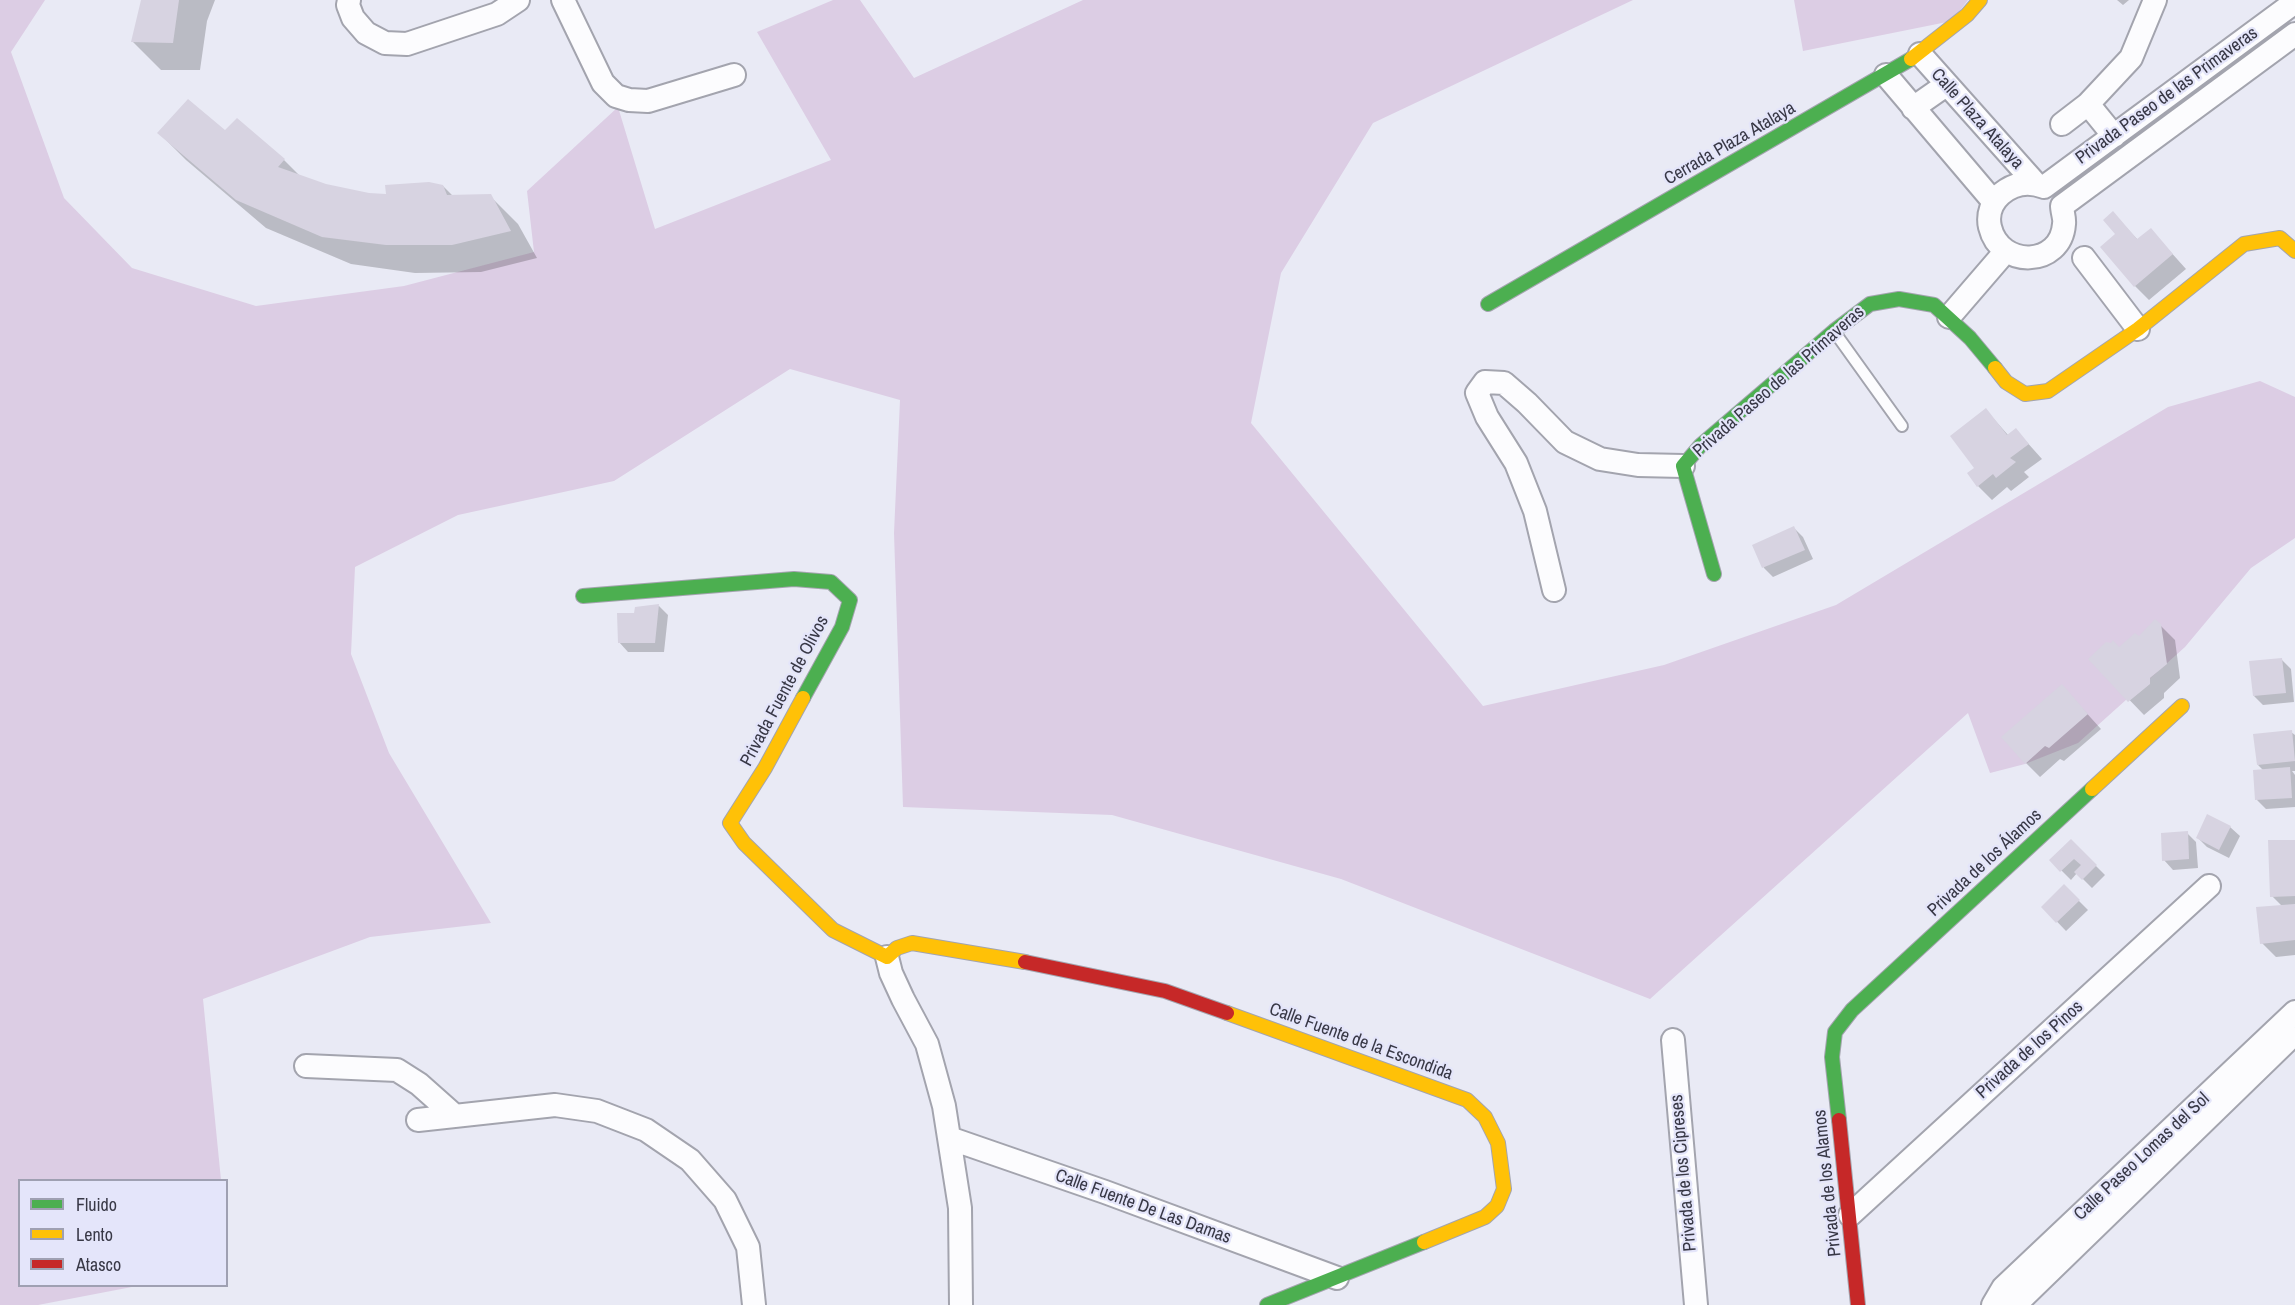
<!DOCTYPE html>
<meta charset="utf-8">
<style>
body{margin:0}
#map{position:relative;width:2295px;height:1305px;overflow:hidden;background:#e9eaf5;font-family:"Archivo Narrow",sans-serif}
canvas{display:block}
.legend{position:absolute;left:18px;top:1179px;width:210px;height:108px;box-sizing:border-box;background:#e4e5fa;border:2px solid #9fa0b2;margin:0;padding:8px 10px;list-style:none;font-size:18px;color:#383846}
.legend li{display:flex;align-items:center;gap:12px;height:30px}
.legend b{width:30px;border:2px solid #9fa0b2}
</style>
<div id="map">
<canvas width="2295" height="1305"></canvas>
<ul class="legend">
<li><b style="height:8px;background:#4caf50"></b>Fluido</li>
<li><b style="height:8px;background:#ffc107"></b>Lento</li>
<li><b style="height:8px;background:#c62828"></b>Atasco</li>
</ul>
</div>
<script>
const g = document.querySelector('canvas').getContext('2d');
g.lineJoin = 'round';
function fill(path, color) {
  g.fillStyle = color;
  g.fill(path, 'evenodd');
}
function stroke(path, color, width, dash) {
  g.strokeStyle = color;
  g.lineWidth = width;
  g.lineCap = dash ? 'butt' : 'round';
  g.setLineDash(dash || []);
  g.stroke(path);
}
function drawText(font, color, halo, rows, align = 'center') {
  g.font = font + ' "Archivo Narrow",sans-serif';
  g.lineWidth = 4.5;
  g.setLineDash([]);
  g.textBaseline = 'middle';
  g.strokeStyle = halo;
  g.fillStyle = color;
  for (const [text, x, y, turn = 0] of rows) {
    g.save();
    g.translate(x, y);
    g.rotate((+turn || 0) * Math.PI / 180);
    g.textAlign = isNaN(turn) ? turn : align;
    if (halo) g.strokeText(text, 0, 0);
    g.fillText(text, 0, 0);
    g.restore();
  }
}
const green = new Path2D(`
 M0,0H45L11,52L64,198L132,268L256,306L404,286L534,252L527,191L618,107L655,229L831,160L757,32L833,0H860L914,78L1083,0H1633L1373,123L1281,273L1251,423L1483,706L1664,665L1836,605L2168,407L2260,381L2295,397V538L2251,568L2185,647L2078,743L2025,764L1990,773L1968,713L1650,999L1341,879L1112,815L903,807L894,533L900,400L790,369L614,481L458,515L355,567L351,654L389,753L491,923L370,937L203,999L221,1180H20V1286H137L38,1305H0Z
 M1794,0H1968L1952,21L1803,51Z`);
const shadow = new Path2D(`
 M142,0H215L207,21L200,70H161L133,42Z
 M2117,0H2129L2123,5Z
 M225,132L284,160L300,176L326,186L369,195H388L443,186L453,196H490L518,224L537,258L481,272L415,273L351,264L266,228L186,160L159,133Z
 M2113,213L2138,240L2151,230L2186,269L2149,300L2135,286L2117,234Z
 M1986,410L2008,435L2016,430L2042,459L2024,472L2029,477L2011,491L2007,487L1992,500L1978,486L1976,468Z
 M1794,528L1803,537L1813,559L1773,577L1764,568L1754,546Z
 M659,606L668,615L664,652H628L619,642L634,614Z
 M2160,625L2175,640L2180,678L2164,693V698L2144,715L2090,659L2120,649Z
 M2281,659L2291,669L2294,702L2263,705L2254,696Z
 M2062,686L2101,729L2064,761L2060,759L2040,777L2026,763Z
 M2291,732L2295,735V771H2292L2295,775V807L2266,809L2257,800L2264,771L2258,765Z
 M2230,827L2240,836L2229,858L2207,847L2198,838Z
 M2187,833L2196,842L2198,868L2173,870L2164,860Z
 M2071,841L2105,875L2092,888L2077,873L2071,880L2051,860Z
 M2295,841V955L2276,957L2262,943L2282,906L2272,896Z
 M2064,886L2088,910L2066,931L2043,907Z`);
const building = new Path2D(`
 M141,0H179L173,43L131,42Z
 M188,99L225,130L237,118L285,159L278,167L326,184L369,193L386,194L385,185L429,182L443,185L447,195L491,194L511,231L452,245H386L322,237L236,200L157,133Z
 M2113,211L2137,239L2151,228L2173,254L2134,287L2100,247L2115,234L2103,220Z
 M1986,408L2007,435L2016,428L2029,444L2010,458L2016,462L1996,478L1993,474L1977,487L1967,473L1974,468L1950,436Z
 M1794,526L1805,550L1762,568L1752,545Z
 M659,604L655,643H618L617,613H634L635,607Z
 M2155,619L2161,624L2167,664L2150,678V684L2128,702L2088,659L2106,642L2111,643L2113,640L2119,647L2135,633L2139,636Z
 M2282,658L2286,693L2253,696L2249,661Z
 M2062,684L2088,714L2049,748L2045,746L2025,764L2001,737Z
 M2292,730L2295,761L2257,765L2253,734Z
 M2290,767L2292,798L2255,800L2253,770Z
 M2207,814L2231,826L2219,850L2196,838Z
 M2188,831L2189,859L2162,861L2161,833Z
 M2071,839L2097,865L2082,880L2074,872L2081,865L2074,859L2060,872L2049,860Z
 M2268,840H2295V896L2270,897Z
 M2064,884L2080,900L2056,923L2041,907Z
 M2295,904V940L2260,944L2256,907Z`);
const lane = new Path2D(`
 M1836,334L1902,426`);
const street = new Path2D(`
 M349,0L348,5L353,18L366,33L385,43L407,44L497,14L518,0
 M563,0L603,83L616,96L629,100L648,101L734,75
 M2295,2L2044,187C2029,181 2014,183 2001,194C1992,202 1987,214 1990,227C2000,269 2061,267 2064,224C2065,219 2062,211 2062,206L2295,34
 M1920,54L2035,183
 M1886,75L1993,201
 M2088,104L2114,136
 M1913,108L1946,85
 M2062,124L2088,104L2131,58L2155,0
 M2084,258L2138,329
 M1949,317L2005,252
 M1554,590L1535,511L1516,463L1487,417L1477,393L1485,382L1504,383L1527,403L1565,442L1600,459L1638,465L1683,466
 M887,957L891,973L903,999L927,1044L944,1106L960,1208L961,1305
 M1673,1040L1696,1305
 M306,1066L397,1070L419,1084L455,1116
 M418,1120L555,1105L597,1111L646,1130L690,1160L725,1200L748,1247L754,1305
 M949,1138L1105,1192L1337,1278
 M1850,1215L2209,886
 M1993,1305L2003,1288L2295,1012
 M2015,1305L2291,1037`);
const fast = new Path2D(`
 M1488,304L1911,59
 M1714,574L1683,466L1701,445L1834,331L1870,304L1899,299L1934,305L1970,338L1995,368
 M583,596L794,579L831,582L850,600L842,627L803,698
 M1839,1120L1832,1057L1835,1032L1852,1010L2092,789
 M1267,1305L1424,1242`);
const slow = new Path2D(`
 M1911,59L1967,15L1980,0
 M1995,368L2006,382L2025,394L2048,391L2138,329L2244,244L2280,238L2295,251
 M803,698L765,768L730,823L744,843L833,930L887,957L897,948L912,943L1025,962
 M2092,789L2182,706
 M1227,1013L1467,1100L1485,1117L1498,1143L1504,1189L1497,1206L1485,1217L1424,1242`);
const jam = new Path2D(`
 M1025,962L1165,991L1227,1013
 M1839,1120L1858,1305`);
const streetNames = [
 ["Privada Paseo de las Primaveras",2167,96,-36],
 ["Calle Plaza Atalaya",1977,119,48],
 ["Cerrada Plaza Atalaya",1730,144,-30],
 ["Privada Paseo de las Primaveras",1779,382,-41],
 ["Privada Fuente de Olivos",785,691,-62],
 ["Privada de los Álamos",1985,863,-43],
 ["Calle Fuente de la Escondida",1361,1042,20],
 ["Privada de los Pinos",2030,1050,-42],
 ["Calle Paseo Lomas del Sol",2142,1157,-43],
 ["Privada de los Cipreses",1684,1173,-95],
 ["Privada de los Alamos",1828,1183,-96],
 ["Calle Fuente De Las Damas",1143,1207,20]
];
fill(green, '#dccde4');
fill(shadow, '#0003');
fill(building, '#d7d3e1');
stroke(lane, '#a3a4ae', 14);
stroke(street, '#a3a4ae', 26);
stroke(fast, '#a3a4ae', 16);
stroke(slow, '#a3a4ae', 16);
stroke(jam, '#a3a4ae', 16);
stroke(lane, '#fcfcfe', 10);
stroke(street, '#fcfcfe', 22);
stroke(fast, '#4caf50', 14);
stroke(slow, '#ffc107', 14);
stroke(jam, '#c62828', 14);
drawText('18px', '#383846', '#e4e5fa', streetNames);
</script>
